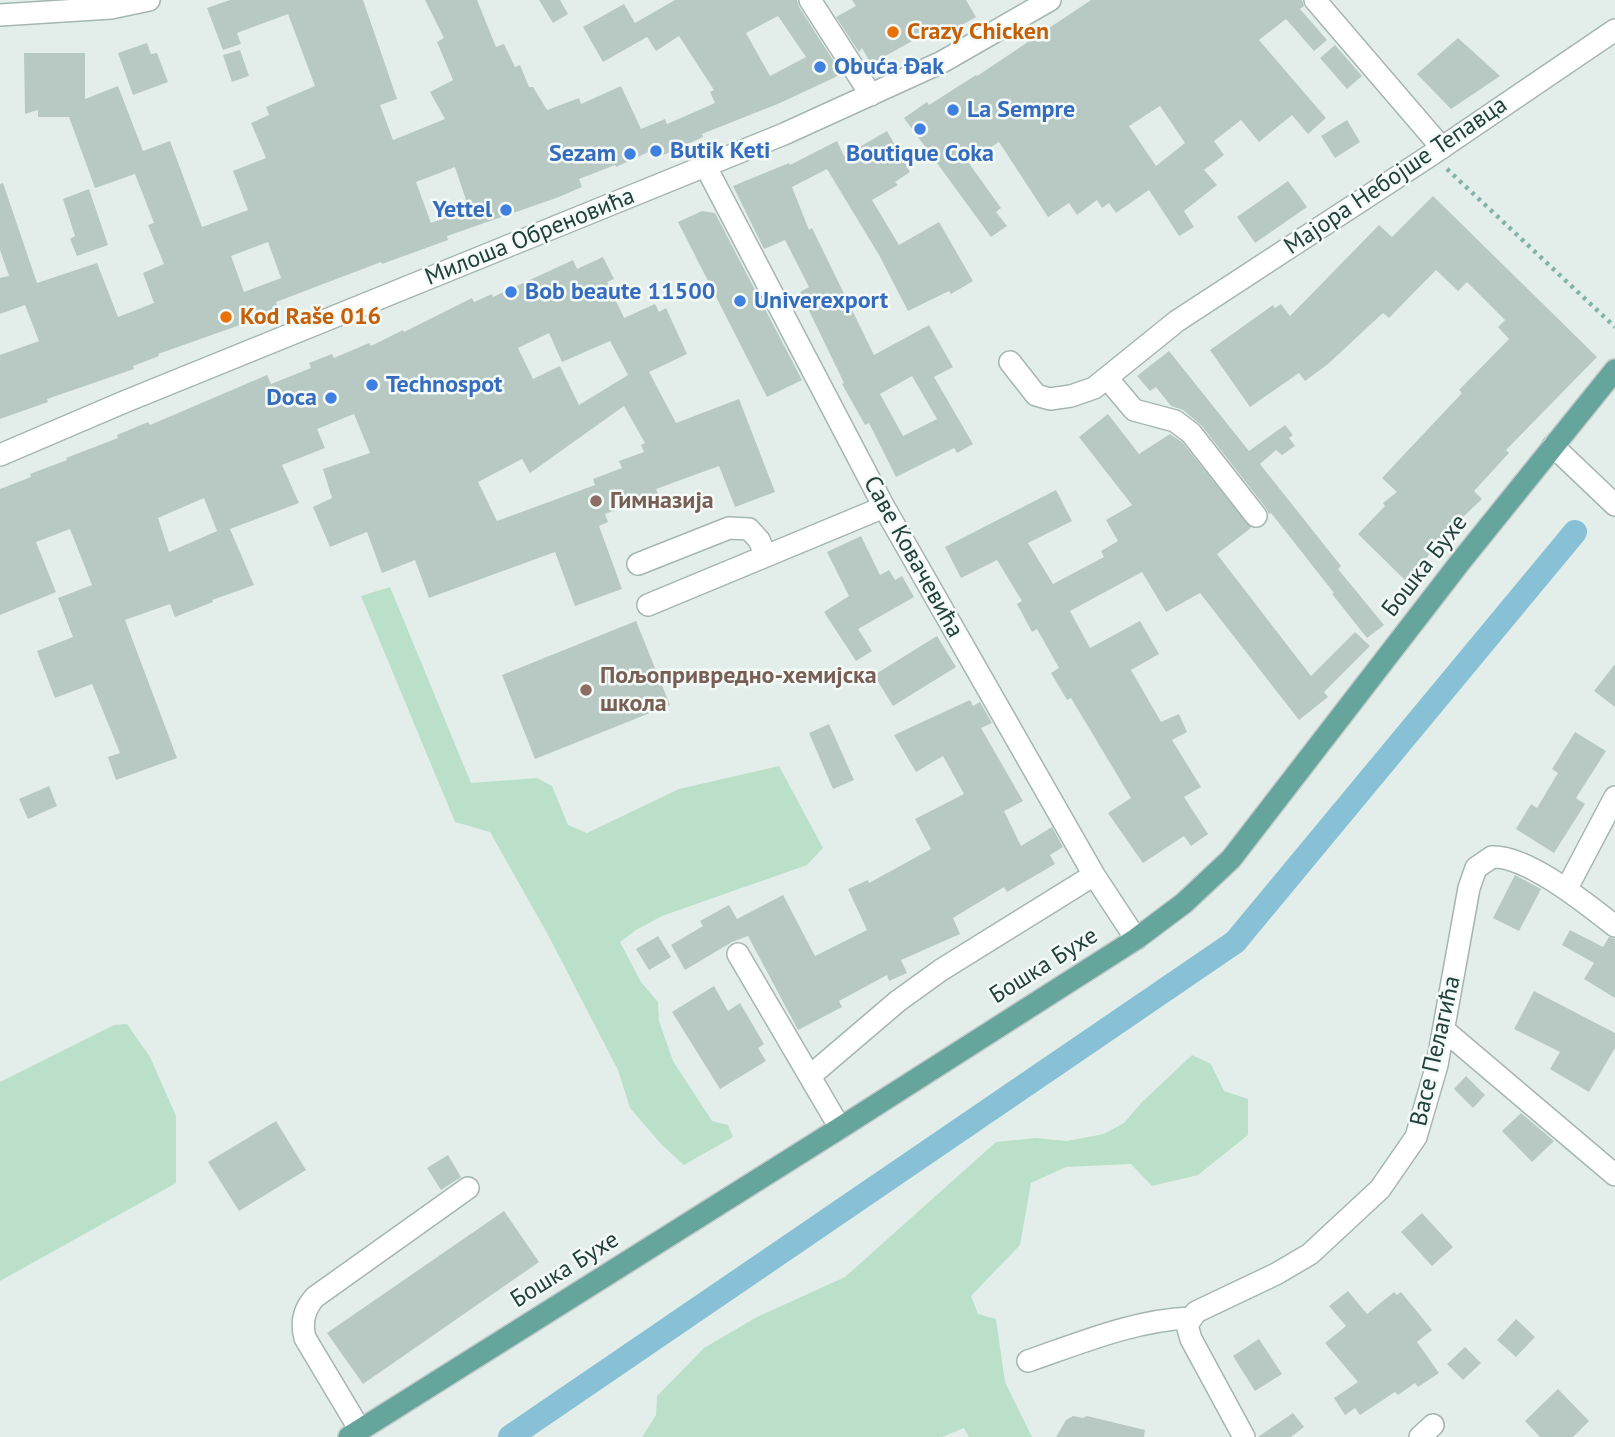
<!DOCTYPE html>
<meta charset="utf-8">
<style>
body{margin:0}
canvas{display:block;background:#e3eeea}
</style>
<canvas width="1615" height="1437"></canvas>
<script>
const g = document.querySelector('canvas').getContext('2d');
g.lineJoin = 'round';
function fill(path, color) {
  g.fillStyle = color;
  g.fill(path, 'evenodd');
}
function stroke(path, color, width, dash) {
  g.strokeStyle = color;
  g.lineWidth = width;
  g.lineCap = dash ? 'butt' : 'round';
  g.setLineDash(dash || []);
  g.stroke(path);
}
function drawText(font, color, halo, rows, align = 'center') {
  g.font = font + ' "PT Sans",sans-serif';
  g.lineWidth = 5;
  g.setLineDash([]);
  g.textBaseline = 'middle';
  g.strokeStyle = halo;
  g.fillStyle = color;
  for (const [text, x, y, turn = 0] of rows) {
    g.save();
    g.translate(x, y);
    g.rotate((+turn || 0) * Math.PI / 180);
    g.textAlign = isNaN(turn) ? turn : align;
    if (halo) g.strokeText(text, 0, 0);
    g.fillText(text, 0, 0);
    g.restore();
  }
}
const green = new Path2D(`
 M390,587L471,783L537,778L552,786L568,825L587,833L679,789L779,766L823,848L807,865L662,916L636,930L620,942L641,982L658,1002L659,1021L673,1061L712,1121L728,1125L733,1137L684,1165L662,1145L630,1108L618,1070L547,933L490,832L455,822L361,596Z
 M127,1024L150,1057L176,1116V1183L0,1281V1082L114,1025Z
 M1192,1055L1211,1064L1224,1091L1248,1099V1135L1198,1175L1152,1186L1131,1164L1066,1167L1031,1183L1020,1245L971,1296L978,1314L996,1319L1005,1382L1032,1437H969L964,1428L942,1437H642L656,1415L657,1396L704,1348L757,1317L845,1277L996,1142L1036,1138L1067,1141L1104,1134L1124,1123L1142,1102Z`);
const canal = new Path2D(`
 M510,1437L1235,942L1575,532`);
const building = new Path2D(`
 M230,0H363L397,99L380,105L393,140L445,119L430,92L453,80L437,42L444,38L425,0H477L496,47L504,44L515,67L520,65L529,87H533L547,110L579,98L581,104L621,86L641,129L665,119L667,124L715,103L710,92L714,90L679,36L656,51L647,37L603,62L583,27L624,4L635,23L675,0H797L799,7L842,74L780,103L702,134L703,137L661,156L657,148L616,167L615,165L579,179L582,187L559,197L447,236L448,240L382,264L381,262L276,302L278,307L239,322L240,325L158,354L159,356L133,366L134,369L47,399L48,402L0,419V355L39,341L25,305L0,314V278L9,276L0,250V184L3,183L37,283L97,263L118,317L154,303L143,273L164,264L148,225L154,223L135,174L95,188L69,117H38V110L25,114L24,53H85V99L118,86L143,151L170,141L202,227L248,210L233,171L266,158L251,123L269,115L266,107L315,86L288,14L237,33L241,44L223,50L207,8ZM778,16L806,57L770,76L746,33ZM455,167L469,209L431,223L416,182ZM268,242L281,278L244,292L231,256Z
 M539,0H560L568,14L553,23Z
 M852,0H966L976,17L937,39L932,30L871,64L862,48L859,52L836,17L856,6Z
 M1091,0H1302L1304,6L1300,9L1327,40L1314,51L1286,19L1259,40L1326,118L1308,134L1292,115L1259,142L1241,120L1214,141L1224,155L1204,170L1217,185L1184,211L1194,227L1179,236L1149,190L1116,213L1109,203L1102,208L1097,200L1077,215L1069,203L1048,217L999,142L968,162L1001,208L996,212L1007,226L991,237L904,118L927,102L929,105L976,75L977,76ZM1160,106L1185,143L1156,166L1129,126Z
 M1458,38L1500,76L1451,109L1417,74Z
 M147,43L151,54L157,53L168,82L133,95L118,53Z
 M1335,45L1362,76L1347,89L1320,58Z
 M240,50L249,76L232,82L223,55Z
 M1347,120L1360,142L1335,158L1321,136Z
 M887,131L910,172L895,182L898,185L872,200L899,245L939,222L973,281L951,294L949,291L908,311L879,255L827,169L792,187L809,230L812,228L874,355L929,325L953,367L934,377L973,444L957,453L954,448L896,477L869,423L865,425L842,384L844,383L800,292L809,287L785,240L764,249L733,186L789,163L790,165L837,141L844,156ZM912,376L937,419L903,436L880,394Z
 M1288,181L1307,207L1255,243L1237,217Z
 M89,189L108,245L77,256L70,239L75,236L63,199Z
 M1433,196L1597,357L1506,450L1509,453L1474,491L1482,499L1442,537L1408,583L1358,534L1385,506L1383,503L1397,492L1382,478L1462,393L1459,390L1509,339L1498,327L1505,320L1467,282L1458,291L1436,270L1389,318L1383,313L1328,364L1305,381L1299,373L1250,407L1210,350L1273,305L1275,308L1281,304L1290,316L1379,225L1392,237Z
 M702,211L715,213L802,380L767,397L678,222Z
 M603,257L614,279L607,282L624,318L655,304L659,312L666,308L687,354L649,372L676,423L739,399L775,492L735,507L719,466L656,489L658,494L605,514L608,522L599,526L622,589L575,606L555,552L429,598L415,560L382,573L367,532L330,547L313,507L332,498L323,469L370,453L354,414L317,429L325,448L282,465L299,503L230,529L254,585L212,600L213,602L175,617L170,604L125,620L177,758L116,780L108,757L120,753L92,684L55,698L37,651L73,637L58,598L92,585L70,529L36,542L56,592L0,615V489L31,477L30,474L67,460L66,458L118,438L117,435L148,422L150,425L267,375L271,384L311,368L309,363L332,354L334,358L369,343L371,346L403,330L404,332L472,298L474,302L492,294L493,297L573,260L577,269ZM549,333L562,362L610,341L628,375L579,405L560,366L533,379L518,348ZM624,406L645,443L641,445L644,452L619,461L622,468L593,479L595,485L497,521L478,482L522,459L530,473ZM204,498L217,531L169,552L158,518Z
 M1169,351L1249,451L1285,425L1293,435L1289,438L1295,446L1282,455L1276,450L1260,464L1341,566L1338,569L1384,625L1367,638L1332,594L1334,593L1271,513L1269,514L1266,508L1201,425L1183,410L1171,406L1156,387L1150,391L1137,376Z
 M1108,414L1139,454L1170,434L1182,442L1251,528L1217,554L1311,676L1355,632L1370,646L1324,692L1328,697L1299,720L1200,593L1166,612L1142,572L1070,611L1090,648L1140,621L1159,654L1131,670L1161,722L1179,714L1187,732L1172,740L1201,787L1184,797L1208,834L1191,846L1184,836L1143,863L1108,813L1131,798L1071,698L1067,700L1051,673L1059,668L1037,629L1032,632L1017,604L1022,601L997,560L961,578L945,547L1056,490L1072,521L1028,543L1053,584L1104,557L1101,551L1118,541L1106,520L1132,505L1079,437Z
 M861,536L880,575L889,570L895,580L902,576L914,597L858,629L872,651L856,661L824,612L849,596L827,552Z
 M636,621L670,705L535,759L502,675Z
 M937,636L956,667L893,706L874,675Z
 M1615,664V707L1594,691Z
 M970,700L973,706L980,702L992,723L981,728L1023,801L1004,811L1021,846L1052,827L1063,847L1050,855L1055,864L1007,892L1004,887L953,918L960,934L901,960L907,973L889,981L887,975L839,1001L842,1007L798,1030L748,936L732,942L685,970L671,945L703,926L700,921L729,905L737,919L783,895L815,956L867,930L848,889L868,880L869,883L931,849L915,819L964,794L943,756L916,772L894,735Z
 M829,724L854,780L833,789L809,733Z
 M1575,732L1606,751L1576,798L1585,804L1554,853L1516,829L1531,804L1537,808L1558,773L1552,769Z
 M49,786L57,806L28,819L19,799Z
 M1515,875L1541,889L1519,931L1493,918Z
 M1570,930L1603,947L1609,937L1615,939V998L1584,979L1594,963L1562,945Z
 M658,936L671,957L649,970L636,949Z
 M714,986L728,1011L740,1003L764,1044L758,1048L766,1061L720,1089L672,1012Z
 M1534,991L1615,1033V1048L1589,1092L1550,1069L1560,1052L1514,1029Z
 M1466,1076L1485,1095L1473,1108L1454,1089Z
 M1521,1113L1554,1141L1532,1162L1502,1131Z
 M276,1121L306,1170L239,1211L208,1162Z
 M448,1155L461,1177L441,1190L427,1168Z
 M504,1211L539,1262L363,1384L327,1333Z
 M1422,1213L1453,1247L1432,1266L1401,1232Z
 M1348,1291L1367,1314L1394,1292L1397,1295L1401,1292L1432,1330L1417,1342L1439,1373L1418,1387L1415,1383L1398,1395L1395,1392L1360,1415L1355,1408L1345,1415L1334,1398L1358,1382L1325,1343L1346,1326L1329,1306Z
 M1516,1319L1535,1337L1516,1357L1497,1340Z
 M1259,1339L1282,1374L1255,1391L1233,1356Z
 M1465,1347L1481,1363L1463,1380L1447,1364Z
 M1558,1389L1589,1421L1573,1437H1540L1525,1421Z
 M1293,1413L1304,1427L1291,1437H1258Z
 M1073,1416L1083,1418L1087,1416L1145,1430L1144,1437H1056L1066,1420Z`);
const path = new Path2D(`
 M1447,169L1615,327`);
const minor = new Path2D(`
 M810,0L871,95
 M1315,0L1442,148
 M0,15L111,8L149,0
 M706,167L884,507L1094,875L1136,939
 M1010,362L1036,395L1050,399L1071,396L1094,388L1177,321L1431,155L1615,30
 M1107,378L1134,410L1175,421L1191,433L1256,516
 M1553,446L1615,505
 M0,455L124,402L784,134L942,62L1050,0
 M638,564L729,528L749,529L759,540L766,556
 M648,605L884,507
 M1567,888L1615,797
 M738,954L840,1128
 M1444,1030L1615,1175
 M810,1076L898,1001L941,970L1094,875
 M1028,1361C1080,1343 1135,1320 1190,1318
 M360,1430L305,1338C301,1323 304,1309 315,1297L468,1188
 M1244,1437L1191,1339L1187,1325L1196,1312L1276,1274L1310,1254L1380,1189L1416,1137L1437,1065L1469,888L1476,868L1492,857C1527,855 1588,905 1615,926
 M1420,1437L1433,1425`);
const major = new Path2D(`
 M349,1437L840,1128L1136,939L1184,903L1231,859L1461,561L1615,370`);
const markers = [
 [893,32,7,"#e8710a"],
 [820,67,7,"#3f7fe0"],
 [953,110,7,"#3f7fe0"],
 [920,129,7,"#3f7fe0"],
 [656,151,7,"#3f7fe0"],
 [630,154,7,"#3f7fe0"],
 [506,210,7,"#3f7fe0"],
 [511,292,7,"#3f7fe0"],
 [740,301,7,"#3f7fe0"],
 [226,317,7,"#e8710a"],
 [372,385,7,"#3f7fe0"],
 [331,398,7,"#3f7fe0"],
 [596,501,7,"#8d6e63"],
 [586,690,7,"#8d6e63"]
];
const foodNames = [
 ["Crazy Chicken",907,32],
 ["Kod Raše 016",240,317]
];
const shopNames = [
 ["Obuća Đak",834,67],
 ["La Sempre",967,110],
 ["Butik Keti",670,151],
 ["Sezam",616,154,"right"],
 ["Boutique Coka",920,154,"center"],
 ["Yettel",492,210,"right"],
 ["Bob beaute 11500",525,292],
 ["Univerexport",754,301],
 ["Technospot",386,385],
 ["Doca",317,398,"right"]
];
const streetNames = [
 ["Мајора Небојше Тепавца",1396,176,-34],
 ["Милоша Обреновића",530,237,-22],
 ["Саве Ковачевића",913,557,61],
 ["Бошка Бухе",1425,566,-52],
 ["Бошка Бухе",1044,966,-32],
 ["Васе Пелагића",1436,1051,-77],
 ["Бошка Бухе",565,1270,-32]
];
const educationNames = [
 ["Гимназија",610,501],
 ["Пољопривредно-хемијска",600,676],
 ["школа",600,704]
];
fill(green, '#bbe0c9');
stroke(canal, '#88c0d5', 24);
fill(building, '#b8c9c4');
stroke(minor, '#a5b6b2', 24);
stroke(major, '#c1cac8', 24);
stroke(path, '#82b3a9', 4.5, [3.5, 5]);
stroke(minor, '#fff', 21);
stroke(major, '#65a59c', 21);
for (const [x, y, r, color] of markers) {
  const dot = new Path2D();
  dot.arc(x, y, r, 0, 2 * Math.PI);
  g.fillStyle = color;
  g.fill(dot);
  stroke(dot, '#f4faf7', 2.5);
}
drawText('bold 24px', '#c56008', '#f4faf7', foodNames, 'left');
drawText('bold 24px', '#366cbe', '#f4faf7', shopNames, 'left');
drawText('24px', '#21403b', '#f4faf7', streetNames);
drawText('bold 24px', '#785e54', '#f4faf7', educationNames, 'left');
</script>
